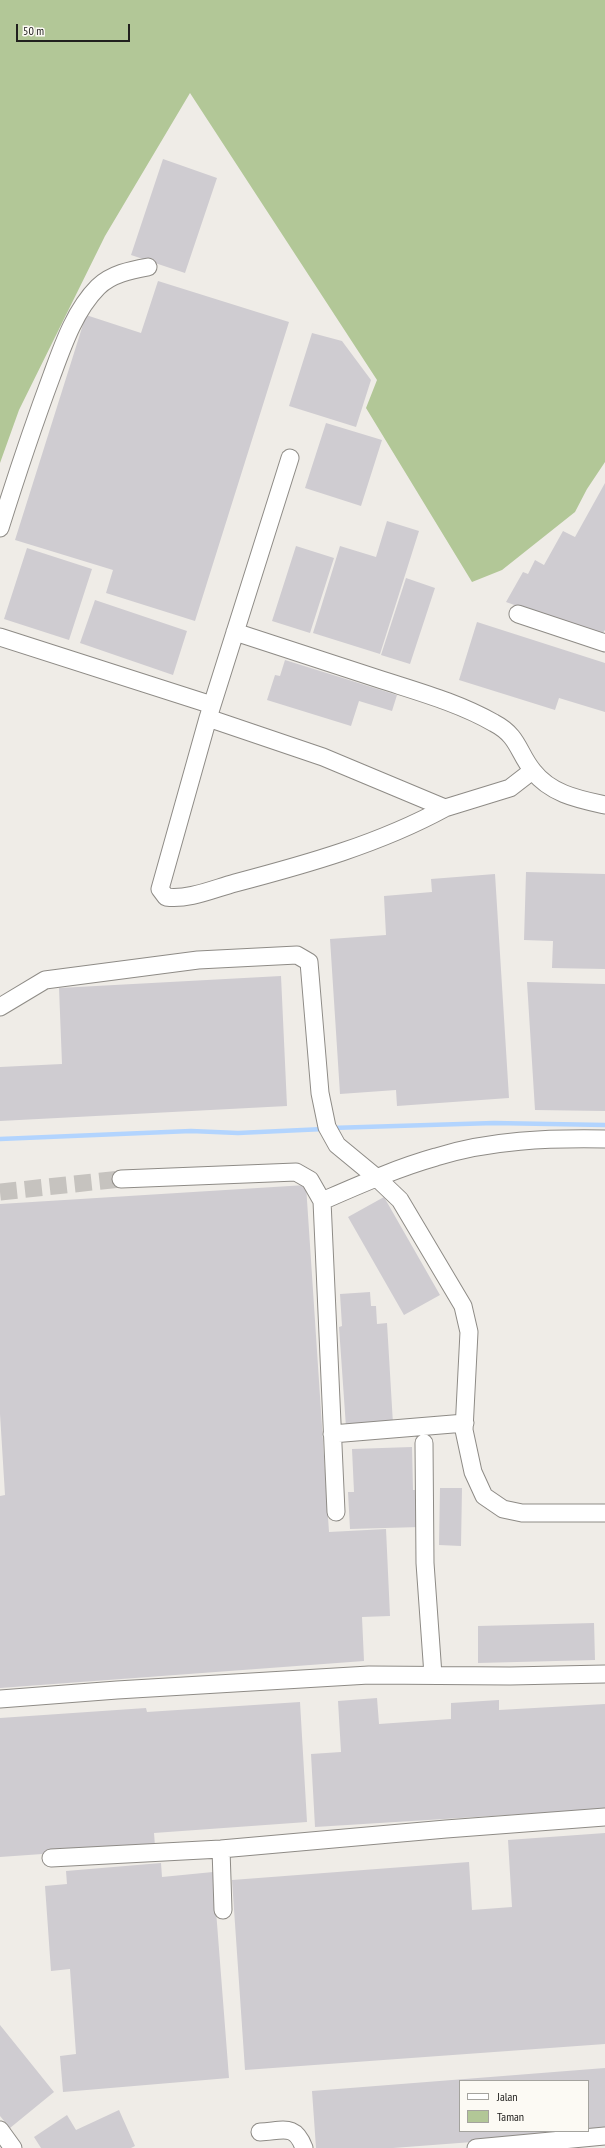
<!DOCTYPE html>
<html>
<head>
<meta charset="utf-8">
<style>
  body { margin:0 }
  #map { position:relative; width:605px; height:2148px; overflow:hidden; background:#efece7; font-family:"PT Sans Narrow",sans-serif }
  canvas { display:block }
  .legend { position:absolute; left:459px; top:2080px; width:130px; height:52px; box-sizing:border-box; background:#fcfaf4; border:1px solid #a4a39e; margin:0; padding:5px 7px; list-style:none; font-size:12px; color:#21201e }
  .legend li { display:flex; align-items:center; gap:8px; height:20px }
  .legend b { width:20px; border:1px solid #a4a39e }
  .scale { position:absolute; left:16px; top:24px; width:114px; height:18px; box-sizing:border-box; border:2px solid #21201e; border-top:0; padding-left:5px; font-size:12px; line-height:14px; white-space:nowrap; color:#21201e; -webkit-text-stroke:3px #fcfaf4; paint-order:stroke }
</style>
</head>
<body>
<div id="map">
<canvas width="605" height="2148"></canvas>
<ul class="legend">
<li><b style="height:5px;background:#fff"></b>Jalan</li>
<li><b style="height:11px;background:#b2c797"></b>Taman</li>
</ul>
<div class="scale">50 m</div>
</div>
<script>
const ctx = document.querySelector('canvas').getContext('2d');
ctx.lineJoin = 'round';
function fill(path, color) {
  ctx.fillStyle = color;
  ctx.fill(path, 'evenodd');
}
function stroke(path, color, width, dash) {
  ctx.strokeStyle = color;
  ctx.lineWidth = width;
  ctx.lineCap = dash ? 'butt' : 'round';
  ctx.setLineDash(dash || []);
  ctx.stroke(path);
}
const green = new Path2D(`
  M0,0h605v462l-18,27 -12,23 -73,58 -30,12 -106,-174 11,-28 -187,-287 -85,143 -86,174 -19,53z`);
const stream = new Path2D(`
  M331,1128l163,-5 111,2
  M0,1139l191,-8 47,2 86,-4`);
const building = new Path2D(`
  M163,159l54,19 -32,95 -54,-18z
  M158,281l131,41 -94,299 -89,-28 7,-23 -98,-30 71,-225 55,18z
  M312,333l30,8 29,39 -15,47 -67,-21z
  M326,423l56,17 -21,66 -56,-18z
  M605,483v147l-4,6 -95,-34 17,-30 5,2 7,-14 9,5 19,-34 12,6z
  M387,521l32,10 -39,123 -67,-21 27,-87 36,11z
  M296,546l38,12 -24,75 -38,-12z
  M27,548l65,21 -23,71 -65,-21z
  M406,578l29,10 -25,76 -29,-9z
  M95,600l92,31 -14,44 -93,-32z
  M477,622l128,41v49l-46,-14 -4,12 -96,-30z
  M285,660l112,35 -5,16 -33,-10 -8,25 -84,-26 8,-25 5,1z
  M526,872l79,2v95l-53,-1 1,-27 -29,-1z
  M495,874l14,224 -112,8 -1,-16 -56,4 -10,-155 56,-4 -2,-39 48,-4 -1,-13z
  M281,976l6,130 -287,15v-54l62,-3 -3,-76z
  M527,982l78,2v127l-70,-1z
  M306,1185l23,347 57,-3 4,87 -28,1 2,44 -364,27v-192l5,-1 -5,-81v-210z
  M384,1197l56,98 -36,20 -56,-98z
  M370,1292l1,14h5l1,18 10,-1 6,101 -47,3 -7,-100 3,-1 -2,-32z
  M412,1447l1,43h6l1,37 -70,2 -2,-37h6l-2,-43z
  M440,1488h22l-1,58 -22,-1z
  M594,1623l1,37 -117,3v-37z
  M377,1698l2,26 72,-5v-16l48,-3v10l106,-6v105l-290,18 -4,-73 30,-2 -3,-51z
  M300,1702l7,120 -153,11 1,13 -155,11v-139l146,-10 1,4z
  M605,1833v211l-360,26 -13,-190 237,-18 3,48 40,-3 -4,-67z
  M161,1863l1,14 51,-5 16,206 -166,14 -3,-36 16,-2 -6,-85 -19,2 -6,-85 22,-2 -1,-13z
  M0,2025l54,67 -44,36 -10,-12z
  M605,2068v64l-212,16h-77l-4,-57zM460,2081h128v50h-128z
  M119,2110l16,36 -4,2h-90l-7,-11 33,-22 9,15z`);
const minorTunnel = new Path2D(`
  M0,1192l121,-13`);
const minor = new Path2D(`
  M290,458l-82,260 -48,171 6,8c23,3 47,-8 69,-14 72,-19 144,-39 210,-75
  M0,528c16,-51 33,-102 52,-153 11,-30 23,-65 46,-88 13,-13 33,-17 50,-20
  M518,614l87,29
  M235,632c49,16 98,32 147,48 37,12 77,23 112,43 25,13 24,30 39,48 18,23 45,28 72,34
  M0,637l212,68
  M208,718l115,39 122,51 65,-20 22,-17
  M0,1007l45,-27 153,-20 99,-5 12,7 11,131 7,34 10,18 40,33 23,22 63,106 6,26 -5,98 9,42 11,24 19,13 19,4h83
  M121,1179l175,-7 14,8 12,21 14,311
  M322,1201c37,-16 75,-33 114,-44 54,-17 113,-19 169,-18
  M332,1434l133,-11
  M424,1443l1,120 8,112
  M0,1699l117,-9 252,-15 141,1 95,-2
  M221,1849l2,61
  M51,1858l170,-9 225,-20 159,-12
  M0,2130l13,18
  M260,2132c23,-1 35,-9 44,16
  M476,2148l129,-12`);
fill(green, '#b2c797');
stroke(stream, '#b2d4fe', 4.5);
fill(building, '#cfccd1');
stroke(minorTunnel, '#c6c3bf', 17, [17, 8]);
stroke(minor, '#8e8b86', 19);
stroke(minor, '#fff', 17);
</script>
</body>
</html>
